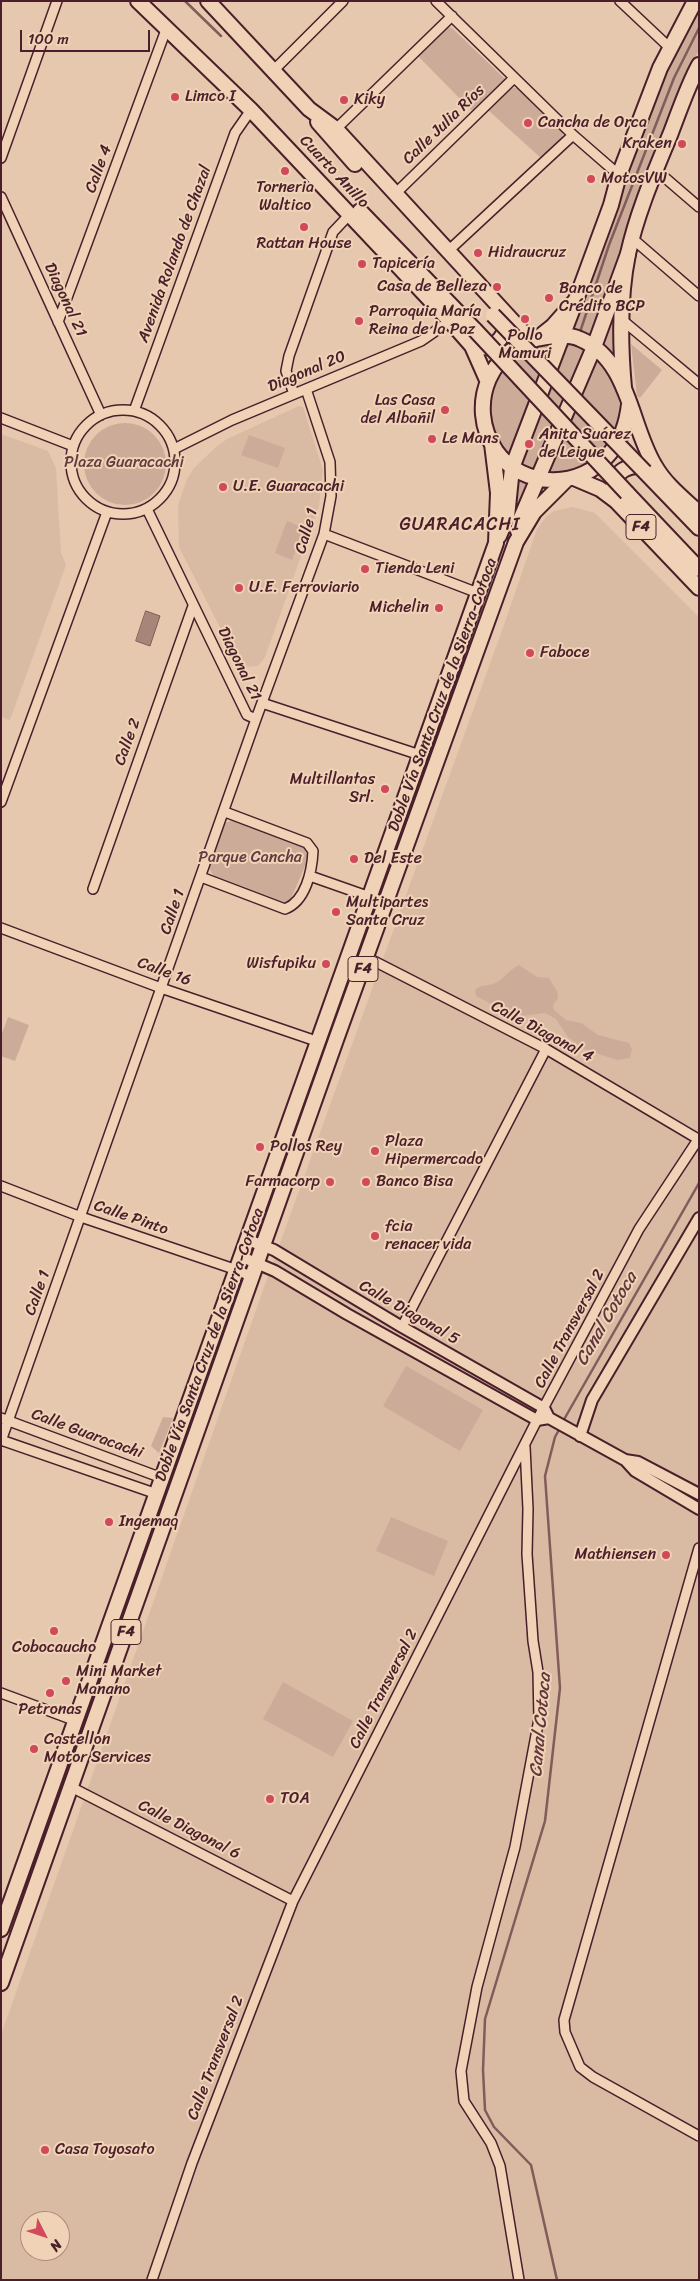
<!DOCTYPE html>
<html>
<head>
<meta charset="utf-8">
<style>
  body { margin:0 }
  #map { position:relative; width:700px; height:2281px; overflow:hidden; background:#e6c8ae; font-family:Sriracha,sans-serif }
  canvas { display:block }
  .frame { position:absolute; inset:0; border:2px solid #4a1f2b; pointer-events:none }
  .north { position:absolute; left:20px; top:2211px; width:50px; height:50px; box-sizing:border-box; background:#f0d3b6; border:1px solid #ae8b7e; border-radius:50%; rotate:131deg; font-size:14px; font-weight:700; line-height:20px; text-align:center; color:#4a1f2b }
  .north::after { content:''; display:block; margin:auto; width:18px; height:22px; background:#d1495b; clip-path:polygon(50% 0,100% 100%,50% 72%,0 100%) }
  .scale { position:absolute; left:20px; top:30px; width:130px; height:22px; box-sizing:border-box; border:2px solid #4a1f2b; border-top:0; padding-left:6px; font-size:15px; line-height:18px; white-space:nowrap; color:#4a1f2b; -webkit-text-stroke:4px #f0d3b6; paint-order:stroke }
</style>
</head>
<body>
<div id="map">
<canvas width="700" height="2281"></canvas>
<div class="frame"></div>
<div class="north">N</div>
<div class="scale">100 m</div>
</div>
<script>
const ctx = document.querySelector('canvas').getContext('2d');
ctx.lineJoin = 'round';
function fill(path, color) {
  ctx.fillStyle = color;
  ctx.fill(path, 'evenodd');
}
function stroke(path, color, width, dash) {
  ctx.strokeStyle = color;
  ctx.lineWidth = width;
  ctx.lineCap = dash ? 'butt' : 'round';
  ctx.setLineDash(dash || []);
  ctx.stroke(path);
}
function label(font, color, halo, rows, align = 'center') {
  ctx.font = font + ' Sriracha,sans-serif';
  ctx.lineWidth = 4;
  ctx.setLineDash([]);
  ctx.textBaseline = 'middle';
  ctx.strokeStyle = halo;
  ctx.fillStyle = color;
  for (const [text, x, y, turn = 0] of rows) {
    ctx.save();
    ctx.translate(x, y);
    ctx.rotate((+turn || 0) * Math.PI / 180);
    ctx.textAlign = isNaN(turn) ? turn : align;
    if (halo) ctx.strokeText(text, 0, 0);
    ctx.fillText(text, 0, 0);
    ctx.restore();
  }
}
const built = new Path2D(`
  M299,406l4,1 20,63 -4,36 -54,151 -7,9 -12,1 -9,-6 -58,-114 -1,-42 9,-26 7,-11 21,-20 12,-9z
  M1,434l47,17 8,17 5,85 5,12 -56,155 -9,-3z
  M573,507l22,6 104,104v1663h-698v-245l262,-745 241,-665 33,-96 9,-12 8,-6zM30,2221h30v30h-30z`);
const green = new Path2D(`
  M699,11v39l-16,33 -91,255 -19,-9 47,-132 9,-37 41,-98z
  M448,27l4,1 53,51 -32,33 -55,-56z
  M510,88h7l46,44 -1,6 -20,21 -54,-49z
  M616,308l-2,51 -15,-15z
  M555,343l-45,112c-28,-26 -29,-76 5,-99 12,-9 25,-11 40,-13z
  M568,344l19,7 -54,118 -14,-7z
  M631,344l31,26 -22,28 -3,-2z
  M595,358c10,11 20,22 23,36 6,25 -5,58 -29,71 -14,8 -29,8 -45,7z
  M84 464a41 41 0 1 1 82 0a41 41 0 1 1-82 0Z
  M249,435l36,13 -7,20 -37,-13z
  M516,475l13,5 -18,50z
  M287,521l18,7 -13,32 -17,-7z
  M233,820l72,27 4,10 -19,44 -6,1 -71,-27 -4,-7 16,-45z
  M519,965l18,12 12,1 8,13 1,7 -5,7 1,5 12,10 15,3 17,12 31,8 3,6 -2,9 -13,2 -33,-11 -16,-12 -12,-18 -11,-6 -23,3 -15,-4 -31,-16 -1,-6c7,-6 11,-4 18,-6 9,-2 16,-15 26,-19z
  M8,1017l21,8 -14,36 -14,-5v-20z
  M406,1366l77,44 -23,41 -77,-45z
  M163,1417l10,1 -14,35 -8,-7z
  M391,1517l57,24 -14,35 -58,-25z
  M283,1682l70,39 -20,36 -70,-38z`);
const water = new Path2D(`
  M146,611l14,5 -10,30 -14,-5z`);
const stream = new Path2D(`
  M185,1l36,35
  M581,329l28,-84 65,-167 25,-50
  M562,1423l137,-240
  M557,2280l-26,-115 -37,-38 -9,-17 -2,-40 2,-51 60,-198 15,-133 -15,-212 10,-39 5,-9`);
const minor = new Path2D(`
  M436,1l137,134 46,40
  M620,1l50,47
  M274,70l69,-69
  M336,129l116,-113
  M1,158l56,-157
  M656,170l43,37
  M395,194l119,-116
  M1,197l100,218
  M633,239l66,57
  M447,252l126,-117
  M621,319l78,65
  M58,322l109,-295
  M294,394l-8,-23 3,-15 44,-124 17,-18
  M71 462a52 52 0 1 1 104 0a52 52 0 1 1-104 0Z
  M134,411l101,-278 16,-23
  M1,418l72,28
  M174,449l58,-29 189,-79 29,-20
  M147,509l100,206 9,4
  M324,534l154,59
  M262,703l158,52
  M1,802l106,-290
  M310,876l77,27
  M201,877l84,32c21,-8 27,-38 28,-58l-6,-8 -82,-31
  M93,889l100,-283
  M1,928l160,60 158,54
  M368,958l178,91 152,90
  M1,1186l80,31 156,53 15,7
  M402,1327l144,-278
  M1,1418l161,60
  M1,1440l156,54
  M1,1441l255,-722 68,-185 7,-38 -1,-34 -24,-73
  M699,1548l-135,472 1,12 15,35 13,10 106,59
  M1,1693l75,28
  M71,1787l222,114
  M152,2280l40,-117 101,-262 244,-481 102,-191 60,-91
  M519,2280l-19,-114 -9,-23 -27,-42 -3,-30 16,-84 38,-140 24,-128 -1,-47 -5,-31 -6,-87 1,-45 -3,-62`);
const tertiary = new Path2D(`
  M248,1240l26,10 128,77 142,81 5,10 76,42 10,11 64,38
  M242,1257l33,14 72,43 190,106 12,-2
  M580,1436l12,-36 107,-182
  M625,1460l13,2 61,32`);
const primary = new Path2D(`
  M538,338l15,-12 23,-26 35,-95 8,-30 41,-107 35,-67
  M624,388c-4,-44 -5,-90 4,-134 9,-41 26,-80 42,-119 9,-23 17,-48 29,-70`);
const trunk = new Path2D(`
  M138,1l113,109 199,211 22,25 15,34
  M208,1l101,108 27,20 194,211
  M318,122l37,42
  M360,211l115,119
  M480,348c17,-1 28,-13 25,-30
  M629,404c-2,18 -7,35 -19,49 -29,37 -87,36 -114,-2 -31,-46 -5,-108 51,-114 11,-2 22,-3 33,2 50,21 50,87 75,127 10,18 29,33 44,47
  M645,472l54,56
  M574,478l26,11 16,12 83,87
  M613,491c0,-20 16,-28 34,-24
  M627,493l72,76
  M518,531l3,-13 73,-171 34,-93
  M499,536l8,-19 5,-49 64,-168
  M1,1929l495,-1386 2,-50 -6,-49
  M1,1983l336,-946 179,-495 18,-30 33,-33`);
const trunkBridge = new Path2D(`
  M493,315l152,157
  M475,330l152,163`);
const markers = [
  [175,97,5,"#d1495b"],
  [344,100,5,"#d1495b"],
  [528,123,5,"#d1495b"],
  [682,144,5,"#d1495b"],
  [285,171,5,"#d1495b"],
  [591,179,5,"#d1495b"],
  [304,227,5,"#d1495b"],
  [478,253,5,"#d1495b"],
  [362,264,5,"#d1495b"],
  [497,287,5,"#d1495b"],
  [549,298,5,"#d1495b"],
  [525,319,5,"#d1495b"],
  [359,321,5,"#d1495b"],
  [445,410,5,"#d1495b"],
  [432,439,5,"#d1495b"],
  [529,444,5,"#d1495b"],
  [223,487,5,"#d1495b"],
  [365,569,5,"#d1495b"],
  [239,588,5,"#d1495b"],
  [439,608,5,"#d1495b"],
  [530,653,5,"#d1495b"],
  [385,789,5,"#d1495b"],
  [354,859,5,"#d1495b"],
  [336,912,5,"#d1495b"],
  [326,964,5,"#d1495b"],
  [260,1147,5,"#d1495b"],
  [375,1151,5,"#d1495b"],
  [330,1182,5,"#d1495b"],
  [366,1182,5,"#d1495b"],
  [375,1236,5,"#d1495b"],
  [109,1522,5,"#d1495b"],
  [666,1555,5,"#d1495b"],
  [54,1631,5,"#d1495b"],
  [66,1681,5,"#d1495b"],
  [50,1693,5,"#d1495b"],
  [34,1749,5,"#d1495b"],
  [270,1799,5,"#d1495b"],
  [45,2150,5,"#d1495b"]
];
const shields = [
  [641,527,30],
  [363,969,30],
  [126,1632,30]
];
const shieldNames = [
  ["F4",641,527],
  ["F4",363,969],
  ["F4",126,1632]
];
const poiNames = [
  ["Limco I",185,97],
  ["Kiky",354,100],
  ["Cancha de Orca",538,123],
  ["Kraken",672,144,"right"],
  ["MotosVW",601,179],
  ["Torneria",285,188,"center"],
  ["Waltico",285,206,"center"],
  ["Rattan House",304,244,"center"],
  ["Hidraucruz",488,253],
  ["Tapicería",372,264],
  ["Casa de Belleza",487,287,"right"],
  ["Banco de",559,289],
  ["Crédito BCP",559,307],
  ["Parroquia María",369,312],
  ["Reina de la Paz",369,330],
  ["Pollo",525,336,"center"],
  ["Mamuri",525,354,"center"],
  ["Las Casa",435,401,"right"],
  ["del Albañil",435,419,"right"],
  ["Anita Suárez",539,435],
  ["de Leigue",539,453],
  ["Le Mans",442,439],
  ["U.E. Guaracachi",233,487],
  ["Tienda Leni",375,569],
  ["U.E. Ferroviario",249,588],
  ["Michelin",429,608,"right"],
  ["Faboce",540,653],
  ["Multillantas",375,780,"right"],
  ["Srl.",375,798,"right"],
  ["Del Este",364,859],
  ["Multipartes",346,903],
  ["Santa Cruz",346,921],
  ["Wisfupiku",316,964,"right"],
  ["Plaza",385,1142],
  ["Hipermercado",385,1160],
  ["Pollos Rey",270,1147],
  ["Farmacorp",320,1182,"right"],
  ["Banco Bisa",376,1182],
  ["fcia",385,1227],
  ["renacer vida",385,1245],
  ["Ingemaq",119,1522],
  ["Mathiensen",656,1555,"right"],
  ["Cobocaucho",54,1648,"center"],
  ["Mini Market",76,1672],
  ["Manano",76,1690],
  ["Petronas",50,1710,"center"],
  ["Castellon",44,1740],
  ["Motor Services",44,1758],
  ["TOA",280,1799],
  ["Casa Toyosato",55,2150]
];
const streetNames = [
  ["Calle Julia Ríos",444,125,-44],
  ["Calle 4",99,169,-70],
  ["Cuarto Anillo",334,172,47],
  ["Avenida Rolando de Chazal",175,254,-70],
  ["Diagonal 21",65,300,65],
  ["Diagonal 20",307,372,-23],
  ["Calle 1",307,531,-74],
  ["Diagonal 21",239,664,64],
  ["Doble Vía Santa Cruz de la Sierra-Cotoca",443,695,-70],
  ["Calle 2",128,742,-70],
  ["Calle 1",173,912,-71],
  ["Calle 16",164,972,20],
  ["Calle Diagonal 4",542,1032,28],
  ["Calle Pinto",131,1218,19],
  ["Calle 1",38,1293,-70],
  ["Calle Diagonal 5",409,1313,30],
  ["Calle Transversal 2",570,1329,-62],
  ["Doble Vía Santa Cruz de la Sierra-Cotoca",210,1345,-70],
  ["Calle Guaracachi",87,1434,20],
  ["Calle Transversal 2",384,1689,-63],
  ["Calle Diagonal 6",189,1830,27],
  ["Calle Transversal 2",216,2058,-69]
];
const parkNames = [
  ["Plaza Guaracachi",124,463],
  ["Parque Cancha",250,858]
];
const neighbourhoodNames = [
  ["GUARACACHI",460,525]
];
const waterNames = [
  ["Canal Cotoca",607,1319,-60],
  ["Canal Cotoca",541,1725,-85]
];
fill(built, '#d9baa3');
fill(green, '#ccac98');
fill(water, '#a88579');
stroke(water, '#825c5a', 1);
stroke(stream, '#825c5a', 2.5);
stroke(minor, '#4a1f2b', 12);
stroke(tertiary, '#4a1f2b', 14);
stroke(primary, '#4a1f2b', 18);
stroke(trunk, '#4a1f2b', 18);
stroke(minor, '#f0d3b6', 9);
stroke(tertiary, '#f0d3b6', 10);
stroke(primary, '#f0d3b6', 14);
stroke(trunk, '#f0d3b6', 14);
stroke(trunkBridge, '#4a1f2b', 18, []);
stroke(trunkBridge, '#f0d3b6', 14);
for (const [x, y, r, color] of markers) {
  const dot = new Path2D();
  dot.arc(x, y, r, 0, 2 * Math.PI);
  ctx.fillStyle = color;
  ctx.fill(dot);
  stroke(dot, '#f0d3b6', 2);
}
for (const [x, y, w] of shields) {
  const box = new Path2D();
  box.roundRect(x - w / 2, y - 12.5, w, 25, 4);
  ctx.fillStyle = '#f0d3b6';
  ctx.fill(box);
  stroke(box, '#4a1f2b', 1);
}
label('bold 15px', '#4a1f2b', null, shieldNames);
label('16px', '#4a1f2b', '#f0d3b6', poiNames, 'left');
label('16px', '#4a1f2b', '#f0d3b6', streetNames);
label('16px', '#643b41', '#f0d3b6', parkNames);
ctx.letterSpacing = '1px';
label('18px', '#4a1f2b', '#f0d3b6', neighbourhoodNames);
ctx.letterSpacing = '0px';
label('italic 18px', '#62383e', '#f0d3b6', waterNames);
</script>
</body>
</html>
